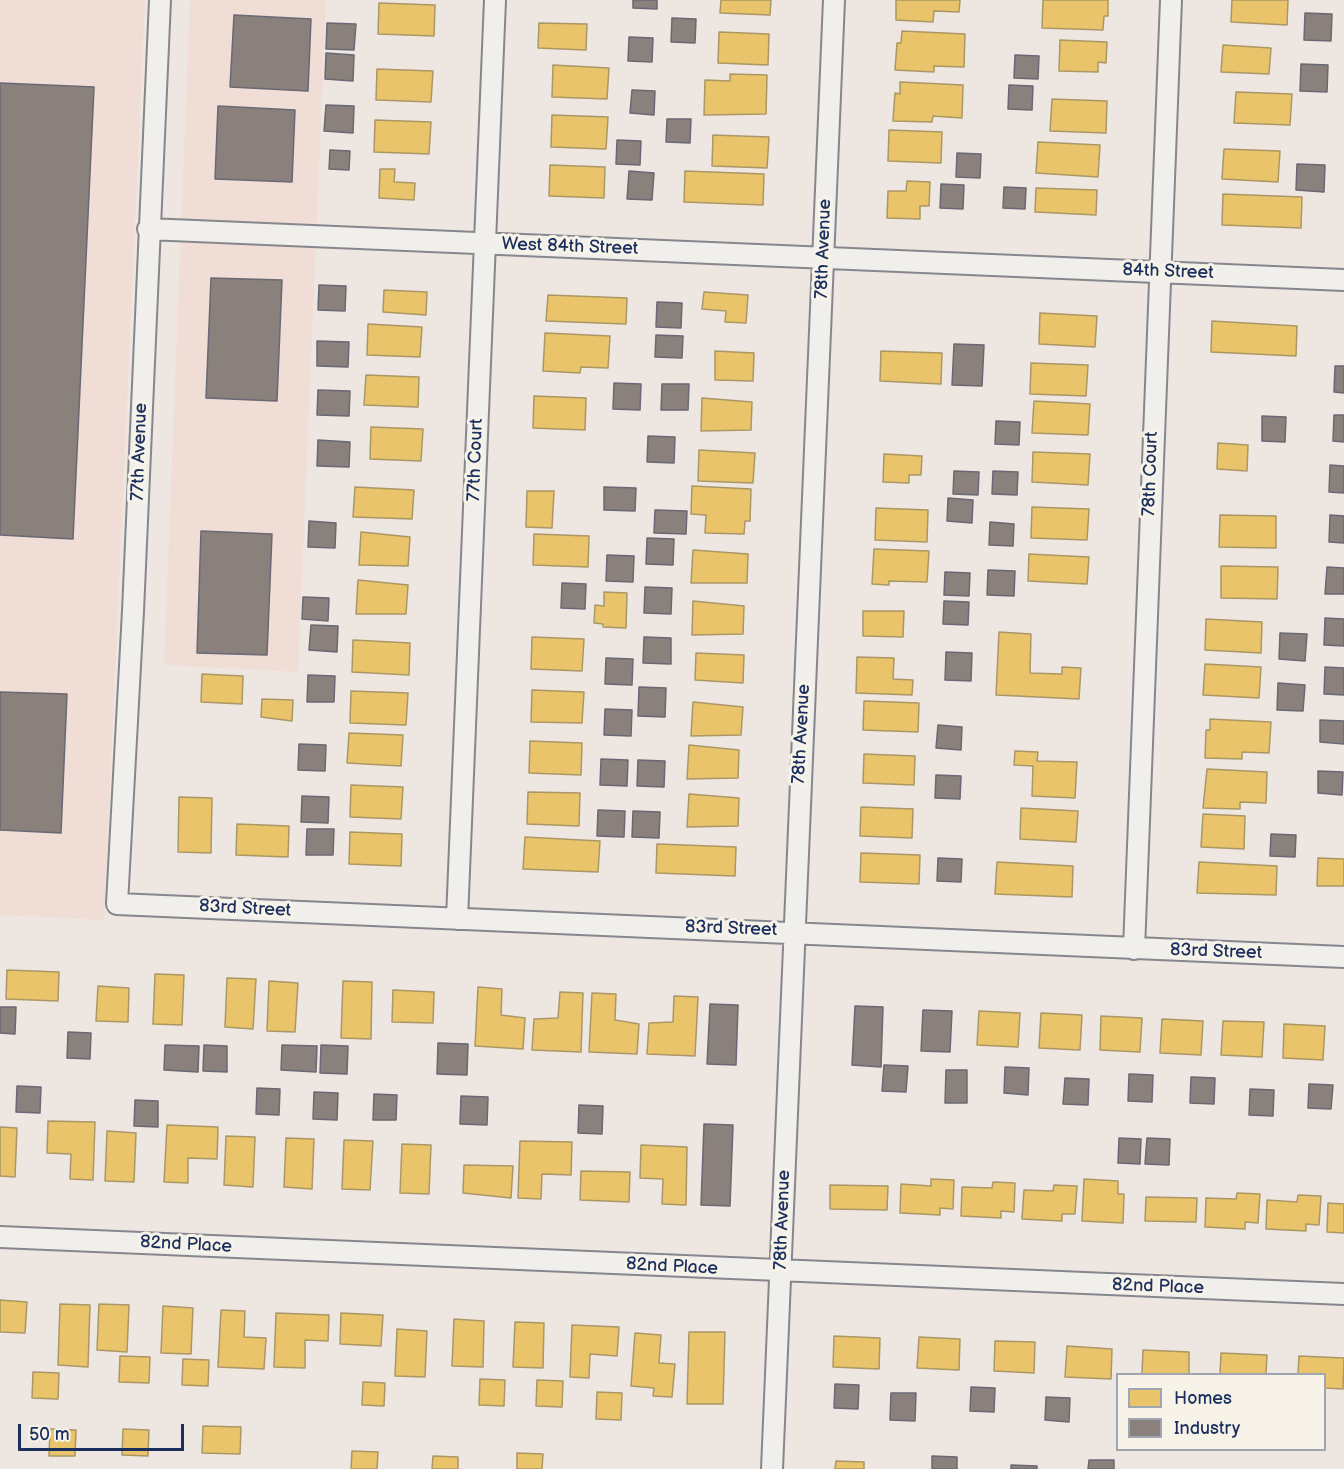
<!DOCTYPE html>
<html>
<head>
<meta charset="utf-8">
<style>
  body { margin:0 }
  #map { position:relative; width:1344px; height:1469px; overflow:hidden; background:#eee6e1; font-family:"Balsamiq Sans",sans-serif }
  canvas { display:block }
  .legend { position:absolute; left:1116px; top:1373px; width:210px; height:78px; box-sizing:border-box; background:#f7f3e8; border:2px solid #9fa5b1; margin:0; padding:8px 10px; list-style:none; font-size:18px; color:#1b2f5e }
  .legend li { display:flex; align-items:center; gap:12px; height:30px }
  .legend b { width:30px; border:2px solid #9fa5b1 }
  .scale { position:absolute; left:18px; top:1424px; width:166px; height:27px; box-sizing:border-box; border:3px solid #1b2f5e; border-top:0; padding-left:8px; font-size:18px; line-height:21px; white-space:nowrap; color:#1b2f5e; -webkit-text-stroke:4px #f7f3e8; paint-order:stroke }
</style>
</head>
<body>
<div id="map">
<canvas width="1344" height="1469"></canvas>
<ul class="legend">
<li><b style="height:16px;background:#e9c46a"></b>Homes</li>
<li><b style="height:16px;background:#8a817c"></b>Industry</li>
</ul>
<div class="scale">50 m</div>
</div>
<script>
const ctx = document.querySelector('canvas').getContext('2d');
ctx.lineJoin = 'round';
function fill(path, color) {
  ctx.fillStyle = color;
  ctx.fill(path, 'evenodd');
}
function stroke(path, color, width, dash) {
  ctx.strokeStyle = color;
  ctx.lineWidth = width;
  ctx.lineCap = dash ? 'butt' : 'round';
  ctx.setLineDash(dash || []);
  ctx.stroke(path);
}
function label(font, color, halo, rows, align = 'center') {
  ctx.font = font + ' "Balsamiq Sans",sans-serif';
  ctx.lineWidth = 6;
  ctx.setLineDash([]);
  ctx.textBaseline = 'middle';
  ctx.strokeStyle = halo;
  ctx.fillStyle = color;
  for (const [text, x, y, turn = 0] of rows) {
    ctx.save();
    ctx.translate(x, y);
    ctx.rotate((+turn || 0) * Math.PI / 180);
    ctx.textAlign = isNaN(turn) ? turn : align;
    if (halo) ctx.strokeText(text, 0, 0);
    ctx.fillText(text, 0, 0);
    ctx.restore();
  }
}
const built = new Path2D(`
  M0,0h145l-41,920 -104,-5z
  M190,0h136l-28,672 -134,-7z`);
const homes = new Path2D(`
  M721,0h50l-1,15 -50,-2z
  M896,0h64l-1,12 -25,-1 -1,11 -37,-2z
  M1043,0h65v16h-4l-1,14 -61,-2z
  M1232,0h56l-1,25 -56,-3z
  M379,3l56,2 -1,31 -56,-2z
  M539,23l48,1 -1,26 -48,-2z
  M902,31l63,3 -1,33 -30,-1v6l-39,-2 2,-27h4z
  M719,32l50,2 -1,31 -50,-2z
  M1060,40l47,2 -1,21 -8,-1v10l-39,-1z
  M1223,45l48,3 -2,26 -48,-2z
  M553,65l56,3 -2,31 -55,-2z
  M377,69l56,2 -2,31 -55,-2z
  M730,74l37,1 -1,39 -62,1 1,-35 25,1z
  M900,82l63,3 -1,33 -29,-2 -1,6 -39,-1 2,-28 5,1z
  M1236,92l56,2 -2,31 -56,-2z
  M1052,99l55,2 -1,32 -56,-2z
  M552,115l56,2 -2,32 -55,-2z
  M375,120l56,2 -2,32 -55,-2z
  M889,130l53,2 -1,31 -53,-2z
  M713,135l56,2 -2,31 -55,-2z
  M1038,142l62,3 -2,32 -62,-4z
  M1224,149l56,2 -2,31 -56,-3z
  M550,165l55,2 -1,31 -55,-2z
  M380,169h15l-1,13 21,1 -1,17 -35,-2z
  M685,171l79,3 -1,31 -79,-3z
  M907,181l23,1 -1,24h-9v13l-33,-1 1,-27h18z
  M1036,188l61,2 -1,25 -61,-3z
  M1223,194l79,3 -1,31 -79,-3z
  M384,290l43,2 -1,23 -43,-3z
  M704,292l44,3 -2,28 -21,-1 1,-11 -24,-2z
  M548,295l79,3 -1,26 -80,-3z
  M1040,313l57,3 -2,31 -56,-3z
  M1212,321l85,5 -1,30 -85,-4z
  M368,324l54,3 -2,30 -53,-2z
  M545,333l65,3 -2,32 -27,-1 -1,6 -37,-2z
  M715,351l39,2 -1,28 -38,-1z
  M881,351l61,2 -1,31 -61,-3z
  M1031,363l57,2 -2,31 -56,-2z
  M366,375l53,2 -1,30 -54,-2z
  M534,396l52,2 -1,32 -52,-2z
  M702,398l50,4 -1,28 -50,1z
  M1034,401l56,3 -2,31 -56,-2z
  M371,427l52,2 -2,32 -51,-2z
  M1218,443l30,2 -1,26 -30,-2z
  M699,450l56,3 -2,30 -55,-2z
  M1033,452l57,2 -2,31 -56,-3z
  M884,454l38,2 -1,19h-12v8l-26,-1z
  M692,486l59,3 -1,32h-5l-1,13 -39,-1 1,-18 -15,-1z
  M355,487l59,3 -2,29 -59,-2z
  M527,491h27l-2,37 -26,-1z
  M1032,507l57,2 -2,31 -56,-2z
  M876,508l52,2 -1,32 -52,-2z
  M1220,515l56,1v32l-57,-1z
  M361,532l49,5 -2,29 -49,-1z
  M534,534l55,2 -1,31 -55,-2z
  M874,549l55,2 -2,31 -38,-1v4l-17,-1z
  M693,550l55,4 -1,29h-56z
  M1029,554l60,3 -2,27 -59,-3z
  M1221,566l57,1 -1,32 -56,-1z
  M358,580l50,5 -2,29h-50z
  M604,592l23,1 -1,35 -23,-1v-3l-9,-1 1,-18 9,1z
  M693,601l51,5 -1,28 -51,1z
  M863,611h41l-1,26 -40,-1z
  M1206,619l56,3 -1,31 -56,-3z
  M999,632l32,2 -1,39 32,1v-7l19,1 -2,31 -83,-4z
  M532,637l52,2 -2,32 -51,-2z
  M353,640l57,3 -1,32 -57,-3z
  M696,653l48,2 -1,28 -48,-3z
  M857,657l37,1 -1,21 20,1 -1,15 -56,-2z
  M1205,664l56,3 -2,31 -56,-3z
  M202,674l41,2 -1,28 -41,-2z
  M532,690l52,2 -2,31 -51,-1z
  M351,691l57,2 -2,32 -56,-2z
  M262,699l31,1 -1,21 -31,-4z
  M864,701l55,2 -1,29 -55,-2z
  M693,702l50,5 -2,28 -50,1z
  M1210,719l61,3 -2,31 -27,-1v7l-37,-1 1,-28h4z
  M349,733l54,2 -2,31 -54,-3z
  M530,741l52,2 -1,32 -52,-2z
  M689,745l50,5 -1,28 -51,1z
  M1015,751l23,1 -1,9 40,1 -2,36 -43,-2 1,-30 -19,-1z
  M864,754l51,2 -1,29 -51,-2z
  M1207,769l60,3 -1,31 -26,-1v7l-37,-1z
  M351,785l52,2 -2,32 -51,-2z
  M528,792l52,1 -1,33 -52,-2z
  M689,794l50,4 -1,28 -51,1z
  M179,797l33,1 -1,55 -33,-1z
  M861,807l52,2 -1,29 -52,-2z
  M1021,808l57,3 -2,31 -56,-3z
  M1203,814l42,2 -1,33 -43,-2z
  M237,824l52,2 -1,31 -52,-2z
  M350,832l52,2 -1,32 -52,-2z
  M525,837l75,4 -2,31 -75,-3z
  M657,844l79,3 -1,29 -79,-3z
  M861,853l59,2 -1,29 -59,-2z
  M1318,858l26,1v27h-27z
  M997,862l76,4 -1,31 -77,-3z
  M1199,862l78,4 -1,29 -79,-2z
  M7,970l52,2 -1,29 -52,-2z
  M155,974l29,1 -2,50 -29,-1z
  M227,978l29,1 -3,50 -28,-2z
  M269,981l29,2 -3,49 -28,-1z
  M343,981l29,1 -1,57 -30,-1z
  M98,986l31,2 -1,34 -32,-1z
  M478,987l24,2 -1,26 24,3 -2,31 -48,-3z
  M393,990l41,2 -1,31 -41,-1z
  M560,992l23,1 -2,59 -49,-2 2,-31 24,-1z
  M592,993l24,1 -1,26 24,4 -2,30 -48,-2z
  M674,996l24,1 -3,59 -48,-2 2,-31 24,-1z
  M979,1011l41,2 -2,34 -41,-2z
  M1041,1013l41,2 -2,35 -41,-2z
  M1101,1016l41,2 -2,34 -40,-2z
  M1162,1019l41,2 -2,34 -41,-2z
  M1223,1021l41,1 -2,35 -41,-2z
  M1284,1024l41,2 -2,34 -40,-2z
  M48,1121l47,1 -2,58 -23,-1 1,-25 -24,-1z
  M167,1125l51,2 -1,32 -29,-1v25l-24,-1z
  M0,1127l17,1 -2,49 -15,-1z
  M107,1131l29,2 -2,49 -29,-1z
  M226,1136l29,1 -2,50 -29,-2z
  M286,1138l28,1 -2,50 -28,-2z
  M344,1140l29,1 -3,49 -28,-1z
  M520,1141l52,1 -1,33 -29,-1 -1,25 -23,-1z
  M402,1144l29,1 -2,49 -29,-1z
  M641,1145l46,2 -1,58 -24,-1 1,-25 -23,-1z
  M464,1165l49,1 -2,32 -48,-5z
  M581,1171l49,1 -1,30 -49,-2z
  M931,1179l23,1 -1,29 -13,-1v7l-40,-2 1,-29 30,2z
  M1084,1179l34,2v13h6l-1,29 -41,-2z
  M993,1182l22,1 -1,29 -13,-1v7l-40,-2 1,-29 30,1z
  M830,1185l58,1 -1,24 -57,-1z
  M1054,1185l23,1 -2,28h-13v7l-40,-2 2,-29 29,1z
  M1237,1193l23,1 -2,29 -13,-1v7l-40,-2 1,-29 30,1z
  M1298,1195l23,1 -2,29 -13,-1v7l-40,-2 1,-29 30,2z
  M1146,1197l51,1 -1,24 -51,-1z
  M1328,1203l16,1v29l-17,-1z
  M0,1300l27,2 -2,31 -25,-1z
  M60,1304l30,1 -2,62 -30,-2z
  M99,1304l30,1 -2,47 -30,-2z
  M163,1306l30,2 -2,46 -30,-1z
  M221,1310l24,1 -1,26 22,1 -2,31 -46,-2z
  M276,1313l53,2 -1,26 -23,-1v28l-31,-1z
  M341,1313l42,2 -2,31 -41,-2z
  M454,1319l30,2 -1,46 -31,-1z
  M515,1322l29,1 -1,45 -30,-1z
  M572,1325l47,2 -2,29 -27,-2 -1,24 -19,-1z
  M397,1329l30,2 -2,46 -30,-1z
  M689,1332h36l-2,72h-36z
  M635,1333l26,2 -2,28 16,1 -3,33 -19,-1 1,-8 -23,-2z
  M834,1336l46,2 -1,31 -46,-2z
  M919,1337l41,2 -1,31 -42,-2z
  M995,1341l40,1 -1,31 -40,-2z
  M1067,1346l45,3 -1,30 -46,-2z
  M1143,1350l46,2v22h-47z
  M1221,1353l46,2 -1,19h-46z
  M120,1356l30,1 -1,26 -30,-1z
  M1299,1356l45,2 -1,31 -19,-1v-14h-26z
  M183,1359l26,1 -1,26 -26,-1z
  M33,1372l26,1 -1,26 -26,-1z
  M480,1379l25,1 -1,26 -25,-1z
  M537,1380l26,1 -1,26 -26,-1z
  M363,1382l22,1 -1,23 -22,-1z
  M597,1392l25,1 -1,27 -25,-1z
  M203,1426l38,1 -1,27 -38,-1z
  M50,1429l26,1 -1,26h-26z
  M123,1429l26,1 -1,26 -26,-1z
  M352,1451l26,1 -1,17h-26z
  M517,1453l26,1 -1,15h-25z
  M433,1456l25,1v12h-26z
  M836,1461l28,1v7h-29z`);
const industry = new Path2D(`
  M633,0h24v9l-24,-1z
  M1305,13l27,1 -1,27 -27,-1z
  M234,15l77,4 -3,72 -78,-4z
  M672,18l24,1 -1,24 -24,-1z
  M327,23l29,1 -2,26 -28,-1z
  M629,37l24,1 -1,24 -24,-1z
  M326,53l28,2 -1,26 -28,-2z
  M1015,55l24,1 -1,23 -24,-1z
  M1301,64l27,1 -1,27 -27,-1z
  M0,83l94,4 -21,452 -73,-4z
  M1009,85l24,1 -1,24 -24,-1z
  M632,90l23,1 -1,24 -24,-2z
  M326,105l28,1 -1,27 -29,-2z
  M218,106l77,4 -3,72 -77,-3z
  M667,119h24l-1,24 -24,-1z
  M617,140l24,1 -1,24 -24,-1z
  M330,150l20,1 -1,19 -20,-1z
  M957,153l24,1 -1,24 -24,-1z
  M1297,164l28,1 -1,27 -28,-2z
  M629,171l25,2 -2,27 -25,-1z
  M941,184l23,1 -1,24 -23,-1z
  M1004,187l22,1 -1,21 -22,-1z
  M211,278l71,2 -5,121 -71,-3z
  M319,285l27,1 -1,25 -27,-1z
  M657,302l25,1 -1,25 -25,-1z
  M656,335l27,1 -1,22 -27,-1z
  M317,341l32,1 -1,25 -31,-1z
  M954,344l30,1 -2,41 -30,-1z
  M1335,366h9v27l-10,-1z
  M614,383l27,1 -1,26 -27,-1z
  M662,384h27l-1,26h-27z
  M318,390l32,1 -1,25 -32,-1z
  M1334,415h10v27l-11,-1z
  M1262,416l24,1 -1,25 -23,-1z
  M996,421l24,1 -1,23 -24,-1z
  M648,436l27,1 -1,26 -27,-1z
  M318,440l32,2 -1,25 -32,-1z
  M1330,465l14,1v27l-15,-1z
  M954,471l25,1 -1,23 -25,-1z
  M993,471l25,1 -1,23 -25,-1z
  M604,487l32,1 -1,23 -31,-1z
  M948,498l25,2 -1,23 -25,-2z
  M655,510l32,1 -1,23 -32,-1z
  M1330,515l14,1v27l-15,-1z
  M309,521l27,2 -1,25 -27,-1z
  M990,522l24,2 -1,22 -24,-1z
  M201,531l71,3 -5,121 -70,-2z
  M647,538l27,1 -1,26 -27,-1z
  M607,555l27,1 -1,26 -27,-1z
  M1327,567l17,1v26h-19z
  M988,570l27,1 -1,25 -27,-1z
  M945,572l25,1 -1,23 -25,-1z
  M562,583l24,1 -1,25 -24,-1z
  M645,587l27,1 -1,26 -27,-1z
  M303,597l26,1 -1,23 -26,-2z
  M944,601l25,1 -1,23 -25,-1z
  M1325,618l19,1v27l-20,-1z
  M311,625l27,1 -1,26 -28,-2z
  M1280,633l27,1 -2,27 -26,-2z
  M644,637l27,1v26l-28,-1z
  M946,652l26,1 -1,28 -26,-1z
  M606,658l27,1 -1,26 -27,-1z
  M1325,667l19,1v27l-20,-1z
  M308,675l27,1 -1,26h-27z
  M1278,683l27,2 -2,26 -26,-1z
  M639,687l27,1 -1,29 -27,-1z
  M0,692l67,2 -6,139 -61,-3z
  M605,709l27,1 -1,26 -27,-1z
  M1320,720l24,1v23l-24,-2z
  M938,725l24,2 -1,23 -25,-2z
  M299,744l27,1 -1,26 -27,-1z
  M601,759l27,1 -1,26 -27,-1z
  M638,760l27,1 -1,26 -27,-1z
  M1318,771l25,1 -1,23 -24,-2z
  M936,775l25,1 -1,23 -25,-1z
  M302,796l27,1 -1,26 -27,-1z
  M598,810l27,1 -1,26 -27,-1z
  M633,811l27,1 -1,26 -27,-1z
  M307,829h27l-1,26h-27z
  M1271,834l25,1 -1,22 -25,-1z
  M938,858l24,1 -1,23 -24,-1z
  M710,1004l28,1 -2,60 -29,-1z
  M855,1006l28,1 -2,60 -29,-2z
  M0,1007h16l-1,27 -15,-1z
  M923,1010l29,1 -2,41 -29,-1z
  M68,1032l23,1 -1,26 -23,-1z
  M438,1043l30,1 -1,31 -30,-1z
  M165,1045l34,1 -1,26 -34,-2z
  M204,1045l23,1v26l-24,-1z
  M282,1045l35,1 -1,26 -35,-2z
  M321,1045l27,1 -1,28 -27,-1z
  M884,1065l24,1 -2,26 -24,-1z
  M1005,1067l24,1 -1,27 -24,-2z
  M946,1070h21v33h-22z
  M1129,1074l24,1 -1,27 -24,-1z
  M1191,1077l24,1 -1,26 -24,-1z
  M1065,1078l24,1 -1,26 -25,-1z
  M1309,1084l24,1 -2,24 -23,-1z
  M17,1086l24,1 -1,26 -24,-1z
  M257,1088l23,1 -1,26 -23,-1z
  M1250,1089l24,1 -1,26 -24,-1z
  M314,1092l24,1 -1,27 -24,-1z
  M374,1094l23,1 -1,25h-23z
  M461,1096l27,1 -1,28 -27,-1z
  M135,1100l23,1v26l-24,-1z
  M579,1105l24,1 -1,28 -24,-1z
  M704,1124l29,1 -3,81 -29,-1z
  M1119,1138l22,1 -1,25 -22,-1z
  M1147,1138l23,1 -1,26 -24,-1z
  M835,1384l24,1 -1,24 -24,-1z
  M971,1387l24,1 -1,24 -24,-1z
  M891,1393h25l-1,28 -25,-1z
  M1046,1397l24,1 -1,24 -24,-2z
  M932,1456l25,1v12h-25z
  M1089,1460h25v9h-26z
  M1011,1465l26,1v3h-26z`);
const minor = new Path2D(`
  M160,0l-27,611 -16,293 1227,53
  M148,229l1196,51
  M457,919l38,-919
  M1134,949l37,-949
  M0,1237l1344,57
  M772,1469l62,-1469`);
const streetNames = [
  ["West 84th Street",570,247,2],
  ["78th Avenue",824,249,-88],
  ["84th Street",1168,272,2],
  ["77th Avenue",140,452,-88],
  ["77th Court",476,460,-88],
  ["78th Court",1151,474,-88],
  ["78th Avenue",802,734,-87],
  ["83rd Street",245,909,3],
  ["83rd Street",731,929,2],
  ["83rd Street",1216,952,2],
  ["78th Avenue",783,1220,-88],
  ["82nd Place",186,1245,3],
  ["82nd Place",672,1267,3],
  ["82nd Place",1158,1287,2]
];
fill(built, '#f0ddd5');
fill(homes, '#e9c46a');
stroke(homes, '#ab9766', 1.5);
fill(industry, '#8a817c');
stroke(industry, '#696873', 1.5);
stroke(minor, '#86868d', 24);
stroke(minor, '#f1efeb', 20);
label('18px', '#1b2f5e', '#f7f3e8', streetNames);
</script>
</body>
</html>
